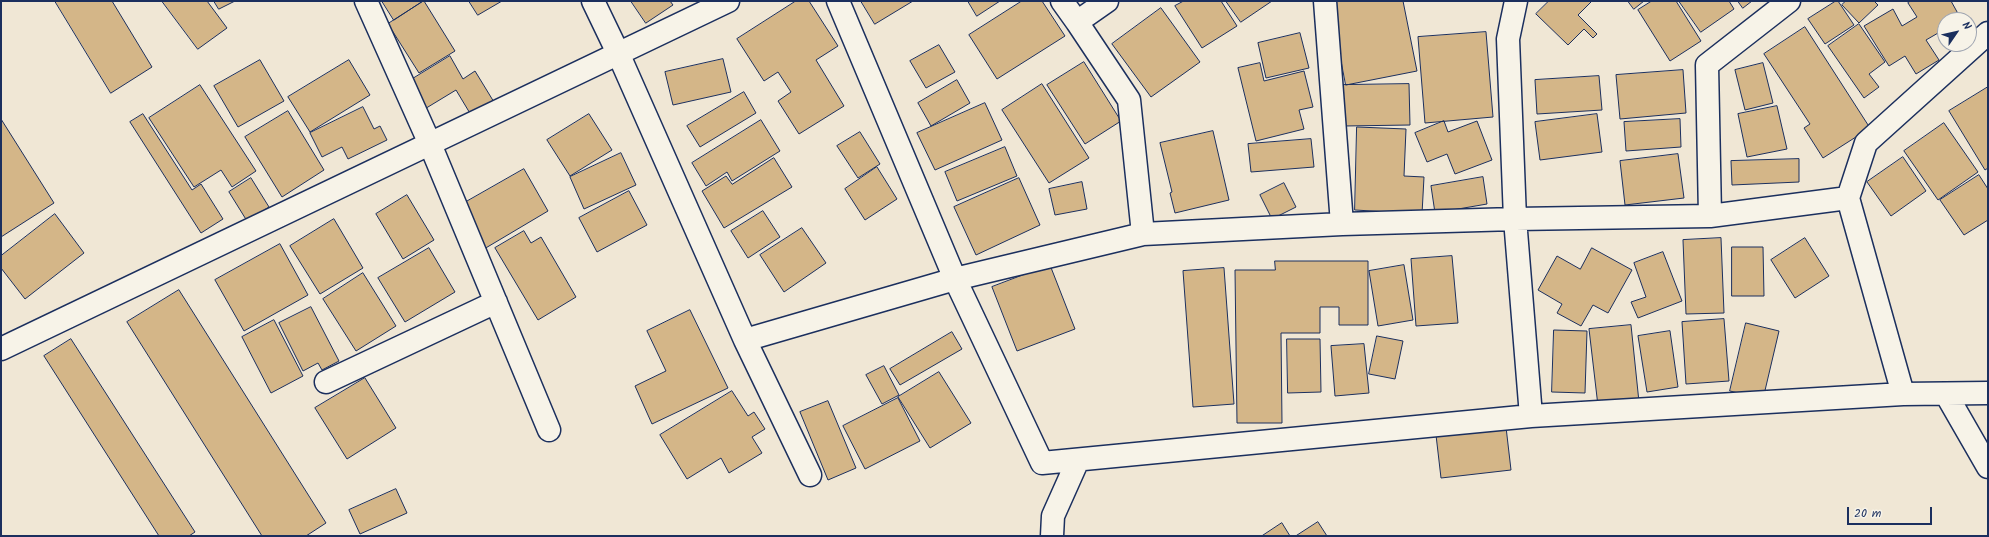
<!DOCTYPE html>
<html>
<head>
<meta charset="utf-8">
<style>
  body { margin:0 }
  #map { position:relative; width:1989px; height:537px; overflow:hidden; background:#f0e7d5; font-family:Kalam,sans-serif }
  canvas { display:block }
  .frame { position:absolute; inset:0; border:2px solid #1b2f5e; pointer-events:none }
  .north { position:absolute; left:1937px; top:12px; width:40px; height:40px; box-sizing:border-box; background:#f7f3e8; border:1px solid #9fa5b1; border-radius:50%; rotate:56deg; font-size:11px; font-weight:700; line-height:16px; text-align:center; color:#1b2f5e }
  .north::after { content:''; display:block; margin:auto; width:14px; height:18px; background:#1b2f5e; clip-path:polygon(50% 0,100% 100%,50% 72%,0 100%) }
  .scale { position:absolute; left:1847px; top:507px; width:85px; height:18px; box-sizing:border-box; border:2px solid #1b2f5e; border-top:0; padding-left:5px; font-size:12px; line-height:14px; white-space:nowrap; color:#1b2f5e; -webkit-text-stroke:3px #f7f3e8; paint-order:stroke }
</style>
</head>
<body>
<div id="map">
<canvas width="1989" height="537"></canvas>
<div class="frame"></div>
<div class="north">N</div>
<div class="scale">20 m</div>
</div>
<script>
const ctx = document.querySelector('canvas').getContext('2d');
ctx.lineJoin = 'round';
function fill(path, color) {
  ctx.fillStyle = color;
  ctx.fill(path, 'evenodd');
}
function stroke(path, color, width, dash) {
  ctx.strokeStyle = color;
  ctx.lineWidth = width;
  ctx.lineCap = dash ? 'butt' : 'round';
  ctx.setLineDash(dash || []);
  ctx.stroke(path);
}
const building = new Path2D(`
  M55,1h57l40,66 -41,26z
  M162,1h45l20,27 -29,21z
  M214,1h21l-16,8z
  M382,1h41l-29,19z
  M424,1l31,50 -36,22 -31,-49z
  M469,1h33l-24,14z
  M631,1h39l3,4 -27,18z
  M796,1h13l29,45 -22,14 28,46 -45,28 -21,-33 13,-9 -13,-20 -14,9 -27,-42z
  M861,1h52l-38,23z
  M968,1h32l-23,15z
  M1022,1h20l23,35 -68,43 -28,-44z
  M1184,1h37l16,25 -35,22 -27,-42z
  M1226,1h46l-31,21z
  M1330,1h73l14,70 -71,14z
  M1549,1h43l-14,14 19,19 -4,4 -9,-9 -16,16 -32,-31z
  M1628,1h16l-10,8z
  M1652,1h24l25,40 -31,20 -32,-51z
  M1679,1h50l5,8 -33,23z
  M1738,1h14l-9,7z
  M1836,1h2l16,24 -29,19 -17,-25z
  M1846,1h28l4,4 -19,18 -17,-18z
  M1911,1h40l10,18 -16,1v9l-19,11 13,20 -23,14 -11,-18 -16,10 -25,-40 29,-17 9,17 15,-9 -9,-14z
  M1161,8l39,54 -49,35 -39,-53z
  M1859,24l26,38 -16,12 10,13 -15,11 -36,-52z
  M1805,27l65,101 -47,30 -19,-30 6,-4 -46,-70z
  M1486,32l7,85 -68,6 -7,-86z
  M1300,33l9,35 -43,10 -8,-35z
  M939,45l16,27 -29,16 -16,-27z
  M450,56l13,23 12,-8 22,36 -23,13 -18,-30 -33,20 -17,-27z
  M723,59l8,33 -58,13 -8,-33z
  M260,60l24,41 -46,26 -24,-41z
  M349,60l21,35 -60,37 -22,-35z
  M1084,62l37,59 -36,23 -38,-59z
  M1260,63l4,18 40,-10 9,36 -14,3 5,19 -48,12 -18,-73z
  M1763,63l10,40 -28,7 -10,-40z
  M1683,70l3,43 -66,6 -4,-44z
  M1599,76l3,34 -65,4 -2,-34z
  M957,80l13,23 -39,23 -13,-23z
  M1042,84l47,74 -40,25 -47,-73z
  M1409,84l1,41 -66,1 -1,-41z
  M200,85l56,86 -24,16 -11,-17 -27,17 -45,-69z
  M1988,87v81l-3,2 -36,-59z
  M744,92l12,21 -56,34 -13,-21z
  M985,103l17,37 -67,30 -18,-37z
  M1777,106l10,43 -40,8 -9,-43z
  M363,107l11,22 6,-3 7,14 -39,19 -6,-12 -20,10 -12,-24z
  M288,111l36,59 -42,27 -37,-60z
  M143,114l49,76 9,-6 22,35 -22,14 -71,-111z
  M589,114l23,36 -42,26 -23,-36z
  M1597,114l5,38 -62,8 -5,-38z
  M1,119l53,84 -53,34z
  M1680,119l1,28 -55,4 -2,-29z
  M761,120l19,31 -48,30 -5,-9 -21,14 -14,-23z
  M1444,121l4,11 29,-11 15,39 -37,14 -8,-20 -20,8 -12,-29z
  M1944,123l34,49 -40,28 -34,-49z
  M1357,127l49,2 -2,47 20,1 -2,37 -67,-4z
  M1213,131l16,69 -54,13 -5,-20 2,-1 -12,-49z
  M860,132l20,32 -22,14 -21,-32z
  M1311,139l3,28 -63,5 -3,-28z
  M1005,147l12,29 -60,25 -12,-29z
  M621,153l15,32 -52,24 -14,-32z
  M1678,154l6,44 -59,7 -5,-44z
  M1903,157l23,34 -35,25 -24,-34z
  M774,158l18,29 -68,41 -22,-37 24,-15 6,8z
  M1799,159v23l-67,3 -1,-24z
  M877,167l20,32 -32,21 -20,-31z
  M524,169l24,42 -64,38 -25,-43z
  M1979,175l9,14v31l-24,15 -24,-35z
  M1483,177l4,27 -52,9 -4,-27z
  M251,178l18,29 -22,14 -18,-29z
  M1019,178l21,47 -64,30 -22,-48z
  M1082,182l5,27 -32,6 -6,-26z
  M1284,183l12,24 -24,12 -12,-24z
  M629,191l18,34 -50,27 -18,-34z
  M407,195l27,45 -31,19 -27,-45z
  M763,211l17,26 -32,21 -17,-27z
  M55,214l29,39 -59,46 -24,-31v-12z
  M334,219l29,49 -43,26 -30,-48z
  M802,228l24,35 -42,29 -24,-37z
  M524,231l7,12 10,-6 35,60 -38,23 -43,-72z
  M1721,238l3,75 -38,1 -3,-74z
  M1805,238l24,38 -34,22 -24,-38z
  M280,244l28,51 -64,36 -29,-51z
  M1732,247h31l1,49h-32z
  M429,248l26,44 -50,30 -27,-44z
  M1592,248l40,22 -24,43 -15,-8 -12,21 -24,-13 5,-9 -24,-14 19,-34 23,13z
  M1663,252l19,49 -44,17 -7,-16 15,-5 -12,-34z
  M1452,256l6,67 -42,3 -5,-67z
  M1275,261h93v64h-29v-18h-19v26h-39l1,90h-45l-2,-153h40z
  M1050,265l25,64 -58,22 -25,-64z
  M1404,265l9,55 -35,6 -9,-55z
  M1224,268l10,136 -41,3 -10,-136z
  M363,273l33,53 -40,25 -33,-52z
  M179,290l147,233 -20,13h-44l-135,-214z
  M311,307l28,54 -17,9 -4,-7 -15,8 -24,-48z
  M690,310l38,78 -76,36 -17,-38 31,-15 -19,-40z
  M1724,319l5,62 -43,3 -4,-62z
  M274,320l29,56 -32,17 -29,-56z
  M1746,323l33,8 -16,68 -33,-8z
  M1631,325l8,77 -41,4 -9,-77z
  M1554,330l33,1 -2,62 -33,-1z
  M1670,331l8,56 -31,5 -9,-56z
  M952,332l10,17 -62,36 -10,-16z
  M1377,336l26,5 -8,38 -26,-5z
  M71,339l124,193 -6,4h-30l-115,-180z
  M1287,339h33l1,53 -33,1z
  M1364,344l5,49 -34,3 -4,-50z
  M884,366l15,29 -17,9 -16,-29z
  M939,372l32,51 -41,25 -32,-51z
  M365,378l31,50 -49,31 -32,-51z
  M732,391l16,25 6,-4 11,17 -13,8 10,16 -33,20 -8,-15 -34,21 -27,-44z
  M898,398l22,43 -55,28 -22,-43z
  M828,401l28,67 -28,12 -28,-68z
  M1506,427l5,43 -70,8 -5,-43z
  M396,489l11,24 -47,21 -11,-24z
  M1318,522l9,14h-31z
  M1282,523l8,13h-28z`);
const minor = new Path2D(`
  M366,1l64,143 119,286
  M593,1l25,52 127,287 210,-61 188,-45 199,-10 173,-5 195,-3 138,-18 55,196
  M838,1l117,278 87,184 489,-47 372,-22 85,-1
  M1062,1l15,21
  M1107,1l-30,21 52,78 14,134
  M1325,1l17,223
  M1516,1l-8,38 7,180 16,197
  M1848,198l18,-55 122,-110
  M1710,216l-3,-151 82,-64
  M745,340l65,135
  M1,349l727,-348
  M326,382l170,-80
  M1946,394l42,73
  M1052,536l1,-20 25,-56`);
fill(building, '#d4b688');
stroke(building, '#1b2f5e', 1);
stroke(minor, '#1b2f5e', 25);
stroke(minor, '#f7f3e8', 22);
</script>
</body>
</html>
